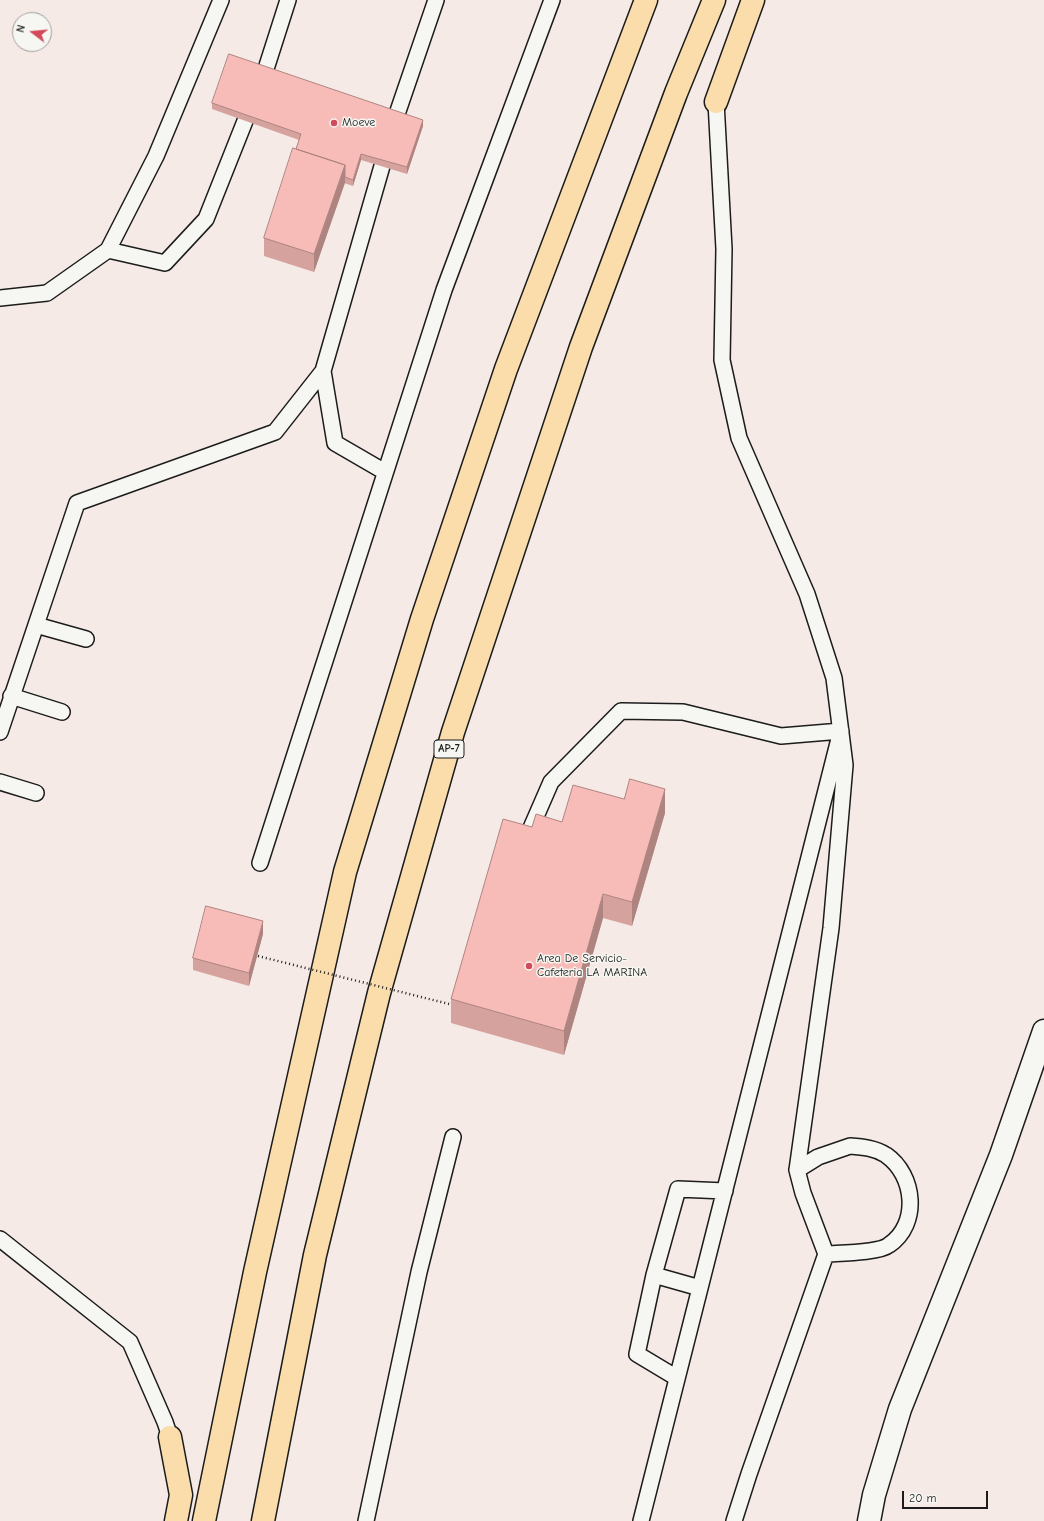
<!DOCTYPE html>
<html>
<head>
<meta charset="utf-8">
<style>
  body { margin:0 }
  #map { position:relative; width:1044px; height:1521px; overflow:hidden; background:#f6eae6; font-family:"Comic Neue",sans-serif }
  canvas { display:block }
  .north { position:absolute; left:12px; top:12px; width:40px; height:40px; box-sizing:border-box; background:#f6f6f2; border:1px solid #9f9f9c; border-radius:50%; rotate:286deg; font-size:11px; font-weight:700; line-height:16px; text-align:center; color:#1c1c1c }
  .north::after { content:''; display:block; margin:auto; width:14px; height:18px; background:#d1495b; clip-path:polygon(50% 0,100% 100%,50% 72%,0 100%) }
  .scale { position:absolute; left:902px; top:1491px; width:86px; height:18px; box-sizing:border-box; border:2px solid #1c1c1c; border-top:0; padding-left:5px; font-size:12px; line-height:14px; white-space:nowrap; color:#1c1c1c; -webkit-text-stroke:3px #f6f6f2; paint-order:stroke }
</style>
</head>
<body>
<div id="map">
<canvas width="1044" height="1521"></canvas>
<div class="north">N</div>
<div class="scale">20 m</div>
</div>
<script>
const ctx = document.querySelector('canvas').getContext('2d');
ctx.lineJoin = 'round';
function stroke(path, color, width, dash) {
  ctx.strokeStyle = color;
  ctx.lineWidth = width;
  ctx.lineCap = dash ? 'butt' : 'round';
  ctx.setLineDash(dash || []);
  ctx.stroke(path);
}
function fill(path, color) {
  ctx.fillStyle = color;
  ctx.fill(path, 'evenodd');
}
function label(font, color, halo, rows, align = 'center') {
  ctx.font = font + ' "Comic Neue",sans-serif';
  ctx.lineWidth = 3;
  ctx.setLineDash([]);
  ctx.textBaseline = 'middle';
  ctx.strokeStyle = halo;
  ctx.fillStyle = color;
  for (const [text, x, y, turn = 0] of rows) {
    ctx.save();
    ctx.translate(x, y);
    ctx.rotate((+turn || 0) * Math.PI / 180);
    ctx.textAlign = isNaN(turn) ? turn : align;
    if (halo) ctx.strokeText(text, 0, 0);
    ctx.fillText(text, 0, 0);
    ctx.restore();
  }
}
const lane = new Path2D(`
  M265,72l23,-72
  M716,102l8,147 -2,111 17,78 68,156 27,84 11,87 -14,163 -34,242
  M396,117l40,-117
  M382,166l-59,205 12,72 50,29
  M108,250l57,13 41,-44 39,-98
  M0,298l47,-5 61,-43 48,-94 65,-156
  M36,625l50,14
  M11,696l51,16
  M0,732l77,-229 198,-71 48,-61
  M0,782l36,11
  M524,844l27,-62 70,-71 62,1 98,24 60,-5 -200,790
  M260,863l184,-573 108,-290
  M850,1146c13,1 25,2 36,9 29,20 34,69 3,90 -10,8 -50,8 -63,9l-23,-61 -6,-23 21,-13z
  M0,1239l130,103 35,80 5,15
  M654,1275l46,13
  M677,1378l-40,-24 17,-79 24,-86 47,2
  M366,1521l53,-249 34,-135
  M734,1521l15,-47 77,-220`);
const street = new Path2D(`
  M869,1521l5,-26 26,-86 101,-254 43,-124`);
const highway = new Path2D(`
  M716,102l37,-102
  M170,1437l11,58 -5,26
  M204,1521l51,-249 90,-400 77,-253 84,-250 140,-369
  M263,1521l52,-266 64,-262 74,-261 128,-385 95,-254 38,-93`);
const pathBridge = new Path2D(`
  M258,956l195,49`);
const wall = new Path2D(`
  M212,103l211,23 -16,48 -46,-14 -8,26 -9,-3 -30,89 -50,-16v-18l35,-98 -87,-31z
  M665,813l-33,113 -29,-8 -39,137 -113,-32v-24l81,-172 30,-5z
  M263,934l-14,52 -56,-16v-12z`);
const shadedWall = new Path2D(`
  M423,120v6l-16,48v-7z
  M361,154v6l-8,26v-6z
  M345,165v18l-31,89v-18z
  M665,789v24l-33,113v-24z
  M603,894v24l-39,137v-24z
  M263,921v13l-14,52v-13z`);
const building = new Path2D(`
  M229,54l194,66 -16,47 -46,-13 -8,26 -8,-3v-12l-49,-16 5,-15 -89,-31z
  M293,148l52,17 -31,89 -50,-16z
  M630,779l35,10 -33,113 -29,-8 -39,137 -113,-32 52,-180 29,8 4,-13 26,8 11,-37 51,14z
  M206,906l57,15 -14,52 -56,-15z`);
const markers = [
  [334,123,4,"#d1495b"],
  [529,966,4,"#d1495b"]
];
const shields = [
  [449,749,30]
];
const shieldNames = [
  ["AP-7",449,749]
];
const poiNames = [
  ["Moeve",342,123],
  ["Area De Servicio-",537,959],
  ["Cafeteria LA MARINA",537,973]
];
stroke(lane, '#1c1c1c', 18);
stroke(street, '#1c1c1c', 25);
stroke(highway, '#1c1c1c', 25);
stroke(lane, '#f6f6f2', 15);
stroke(street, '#f6f6f2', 22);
stroke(highway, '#faddab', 22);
stroke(pathBridge, '#1c1c1c', 2.5, [1, 3]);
fill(wall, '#d5a29e');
fill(shadedWall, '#ae8481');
fill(building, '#f8bcb8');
stroke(building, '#ae8481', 1);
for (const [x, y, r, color] of markers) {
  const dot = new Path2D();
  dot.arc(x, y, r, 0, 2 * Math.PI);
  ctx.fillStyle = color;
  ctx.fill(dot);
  stroke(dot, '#f6f6f2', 1.5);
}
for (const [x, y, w] of shields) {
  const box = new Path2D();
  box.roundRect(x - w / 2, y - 9, w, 18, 3);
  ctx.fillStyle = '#f6f6f2';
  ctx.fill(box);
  stroke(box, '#1c1c1c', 1);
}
label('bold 11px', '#1c1c1c', null, shieldNames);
label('12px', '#1c1c1c', '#f6f6f2', poiNames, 'left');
</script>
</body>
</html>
